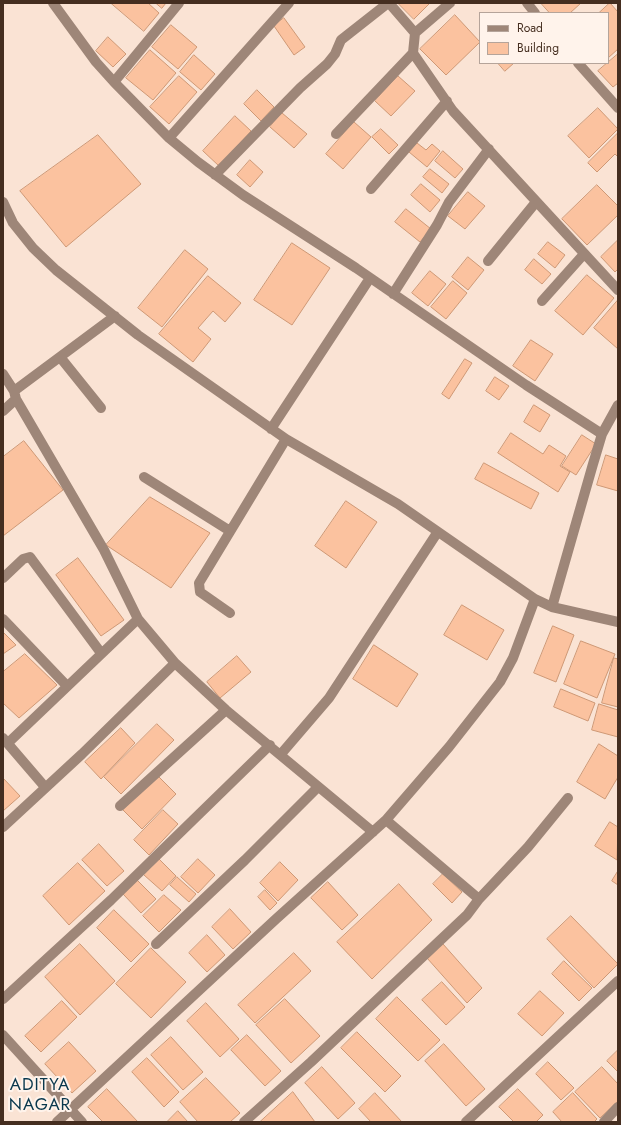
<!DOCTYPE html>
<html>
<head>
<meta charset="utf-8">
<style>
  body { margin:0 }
  #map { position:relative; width:621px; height:1125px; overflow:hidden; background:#fae3d4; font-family:Jost,sans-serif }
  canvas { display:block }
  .frame { position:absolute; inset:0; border:4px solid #452e20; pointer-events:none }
  .legend { position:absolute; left:479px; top:12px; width:130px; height:52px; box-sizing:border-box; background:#fff3eb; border:1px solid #b5a49a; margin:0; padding:5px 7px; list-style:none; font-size:12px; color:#452e20 }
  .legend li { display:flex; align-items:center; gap:8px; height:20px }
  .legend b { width:20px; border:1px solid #b5a49a }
</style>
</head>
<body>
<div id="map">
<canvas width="621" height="1125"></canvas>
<div class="frame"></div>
<ul class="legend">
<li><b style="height:5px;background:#9e8678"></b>Road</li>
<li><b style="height:11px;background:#fbc29f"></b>Building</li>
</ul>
</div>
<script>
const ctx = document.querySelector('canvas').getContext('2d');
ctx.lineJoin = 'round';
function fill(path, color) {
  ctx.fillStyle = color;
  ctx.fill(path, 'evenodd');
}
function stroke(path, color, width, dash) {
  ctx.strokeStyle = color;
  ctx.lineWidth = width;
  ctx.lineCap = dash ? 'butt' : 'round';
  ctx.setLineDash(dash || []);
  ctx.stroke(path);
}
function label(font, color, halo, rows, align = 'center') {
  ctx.font = font + ' Jost,sans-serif';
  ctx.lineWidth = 4;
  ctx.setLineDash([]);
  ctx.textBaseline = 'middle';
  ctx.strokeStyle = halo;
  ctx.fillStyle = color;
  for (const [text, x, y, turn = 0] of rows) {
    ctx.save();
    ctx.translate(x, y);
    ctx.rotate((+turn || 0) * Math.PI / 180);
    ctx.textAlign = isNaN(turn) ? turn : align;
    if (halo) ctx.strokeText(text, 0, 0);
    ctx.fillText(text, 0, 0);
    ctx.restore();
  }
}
const building = new Path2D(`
  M111,3h37l11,10 -15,18z
  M156,3h10l-4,5z
  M398,3h32l-16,16z
  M541,3h40l-11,10h-20z
  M610,3l8,9v37l-10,9v-45h-9z
  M455,15l25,27 -34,33 -26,-26z
  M284,18l21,29 -11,8 -20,-29z
  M171,25l26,22 -19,22 -26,-22z
  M108,37l18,17 -13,13 -17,-16z
  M150,50l26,23 -23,27 -27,-22z
  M618,54v29l-5,4 -15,-16z
  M194,55l21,19 -14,16 -21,-18z
  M498,63h16l-9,8z
  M179,76l18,16 -28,32 -19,-17z
  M398,76l17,15 -24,25 -16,-15z
  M257,90l17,17 -13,14 -17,-17z
  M598,108l20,21 -29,29 -21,-22z
  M282,113l25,21 -13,14 -24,-21z
  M235,116l16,15 -32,35 -16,-15z
  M354,122l17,15 -28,32 -17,-15z
  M381,129l17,16 -9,9 -17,-17z
  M618,133v24l-3,-3 -18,18 -9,-9z
  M98,135l43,49 -75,63 -46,-56z
  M417,143l9,7 6,-6 8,7 -13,16 -18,-15z
  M443,151l20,18 -8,9 -20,-17z
  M250,160l13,12 -13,15 -13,-12z
  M430,169l19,15 -7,9 -19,-16z
  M421,184l19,16 -10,12 -19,-17z
  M597,185l21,21v9l-31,30 -25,-26z
  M468,192l17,14 -20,23 -17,-13z
  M406,209l25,20 -11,13 -25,-20z
  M618,240v29l-3,3 -14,-15z
  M548,242l17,13 -10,13 -17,-14z
  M292,243l38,25 -38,57 -38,-25z
  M185,250l23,19 -46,58 -24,-19z
  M468,257l16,13 -16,20 -16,-13z
  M534,259l17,15 -9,10 -17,-14z
  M430,271l16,13 -18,22 -16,-13z
  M587,275l27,23 -31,37 -28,-24z
  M208,276l33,27 -16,19 -12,-11 -15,17 13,11 -18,23 -34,-28z
  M453,281l14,12 -21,26 -15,-12z
  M618,300v49l-24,-21z
  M531,340l22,14 -18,27 -22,-15z
  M465,359l7,4 -23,36 -7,-5z
  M495,377l14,9 -10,14 -13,-9z
  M534,405l16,10 -10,17 -16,-10z
  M511,433l32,21 6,-9 17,11 -6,10 10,6 -12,20 -60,-39z
  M582,435l14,9 -20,31 -14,-9z
  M24,441l39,49 -60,46v-79z
  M606,455l12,4v32l-21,-6z
  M484,463l55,30 -8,16 -56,-30z
  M150,497l60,36 -39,55 -65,-43z
  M346,501l31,21 -31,46 -31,-22z
  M78,558l46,62 -23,16 -45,-61z
  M462,605l42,25 -17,30 -43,-25z
  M553,626l21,9 -18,47 -22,-9z
  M3,632l13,13 -13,9z
  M581,641l34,13 -18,44 -33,-14z
  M374,645l44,29 -21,33 -44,-28z
  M25,654l32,31 -38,33 -16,-15v-31z
  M237,656l14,16 -31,26 -13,-16z
  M614,658l4,1v48l-16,-4z
  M561,689l34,14 -7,18 -34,-14z
  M599,704l19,6v27l-26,-7z
  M157,724l17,16 -53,54 -17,-17z
  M121,728l14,15 -34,36 -16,-17z
  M599,744l19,12v21l-13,22 -28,-17z
  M158,776l18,18 -34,35 -19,-19z
  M3,778l17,18 -17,15z
  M163,810l15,14 -29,31 -15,-15z
  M610,822l8,5 -1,33 -22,-14z
  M99,844l25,27 -17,15 -25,-26z
  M159,859l17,17 -14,15 -18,-16z
  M198,859l17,16 -17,18 -17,-16z
  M280,862l18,18 -20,21 -18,-18z
  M78,863l27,28 -36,34 -26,-29z
  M618,871v14l-6,-4z
  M443,874l19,18 -10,11 -19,-19z
  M177,877l19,17 -7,8 -19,-17z
  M137,880l19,19 -15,14 -18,-19z
  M328,882l30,33 -16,15 -31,-32z
  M399,884l33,36 -60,59 -35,-37z
  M265,890l12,13 -7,7 -12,-13z
  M164,895l17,15 -22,22 -16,-16z
  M230,909l21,23 -18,17 -21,-22z
  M114,910l35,34 -18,18 -34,-34z
  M571,916l47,48 -24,24 -47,-49z
  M207,935l18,20 -18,17 -18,-19z
  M80,944l35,37 -35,34 -35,-38z
  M443,944l39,44 -15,15 -40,-45z
  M151,948l35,34 -35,36 -35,-34z
  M294,953l17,18 -56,52 -17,-18z
  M564,961l28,27 -13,13 -27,-27z
  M442,982l23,25 -19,18 -24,-25z
  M540,991l24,22 -22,23 -24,-22z
  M397,997l43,43 -22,21 -42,-42z
  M285,999l35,37 -29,27 -35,-38z
  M62,1001l15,16 -36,35 -16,-16z
  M206,1003l33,36 -19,18 -33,-36z
  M357,1032l44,44 -16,16 -44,-44z
  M247,1035l34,36 -16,15 -34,-36z
  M171,1037l32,35 -20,18 -32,-35z
  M69,1042l27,29 -24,22 -27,-29z
  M444,1044l41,45 -19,17 -41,-45z
  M618,1050v22l-11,-11z
  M147,1058l32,34 -15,15 -32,-35z
  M548,1062l26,26 -13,12 -25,-26z
  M322,1067l33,36 -17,16 -33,-36z
  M602,1067l16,17v17l-18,17 -25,-26z
  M206,1078l34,35 -10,9h-32l-18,-20z
  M107,1089l31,33h-35l-15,-15z
  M518,1089l25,26 -7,7h-22l-15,-15z
  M293,1092l22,30h-55z
  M375,1093l27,29h-31l-12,-13z
  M573,1093l24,26 -3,3h-32l-9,-10z
  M178,1111l10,11h-21z`);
const minor = new Path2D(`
  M53,3l43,59 18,20 55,56 29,24 45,33 113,73 170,117 76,49
  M389,3l26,30 -2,20 40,58 165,179
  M527,3l8,10
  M415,33l35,-30
  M578,63l40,45
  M114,82l65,-79
  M336,134l77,-81
  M169,138l120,-135
  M215,175l85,-87 27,-24 8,-10 6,-14 47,-37
  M371,189l76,-88
  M3,202l10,21 20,25 23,22 82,65 148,104 112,65 137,95 17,8 66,15
  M488,261l48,-59
  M393,294l44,-69 12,-23 40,-53
  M542,301l42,-47
  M60,357l41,51
  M3,374l11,17 101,-75
  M14,391l2,8 88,151 34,69 37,44 51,47 147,122
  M3,411l13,-12
  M271,429l99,-151
  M144,477l86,54
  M3,578l20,-19 7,-2 71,96
  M552,607l41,-143 9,-30 16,-29
  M230,613l-30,-21 -1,-9 87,-144
  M3,619l64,67
  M3,738l42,49
  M8,743l130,-124
  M281,754l48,-56 108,-165
  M120,806l106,-96
  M386,820l93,79
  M3,827l79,-73 93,-91
  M156,944l89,-84 73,-73
  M3,999l108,-99 159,-155
  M3,1035l79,87
  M57,1122l219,-203 110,-99 63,-73 51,-65 13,-24 22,-59
  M244,1122l67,-60 156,-147 12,-16 49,-52 40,-49
  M466,1122l152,-141
  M604,1122l14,-15`);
const neighbourhoodNames = [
  ["ADITYA",40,1086],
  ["NAGAR",40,1106]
];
fill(building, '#fbc29f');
stroke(building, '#ce9875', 1);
stroke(minor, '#9e8678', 10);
ctx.letterSpacing = '1px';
label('17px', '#0a384d', '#fff3eb', neighbourhoodNames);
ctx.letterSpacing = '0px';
</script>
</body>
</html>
